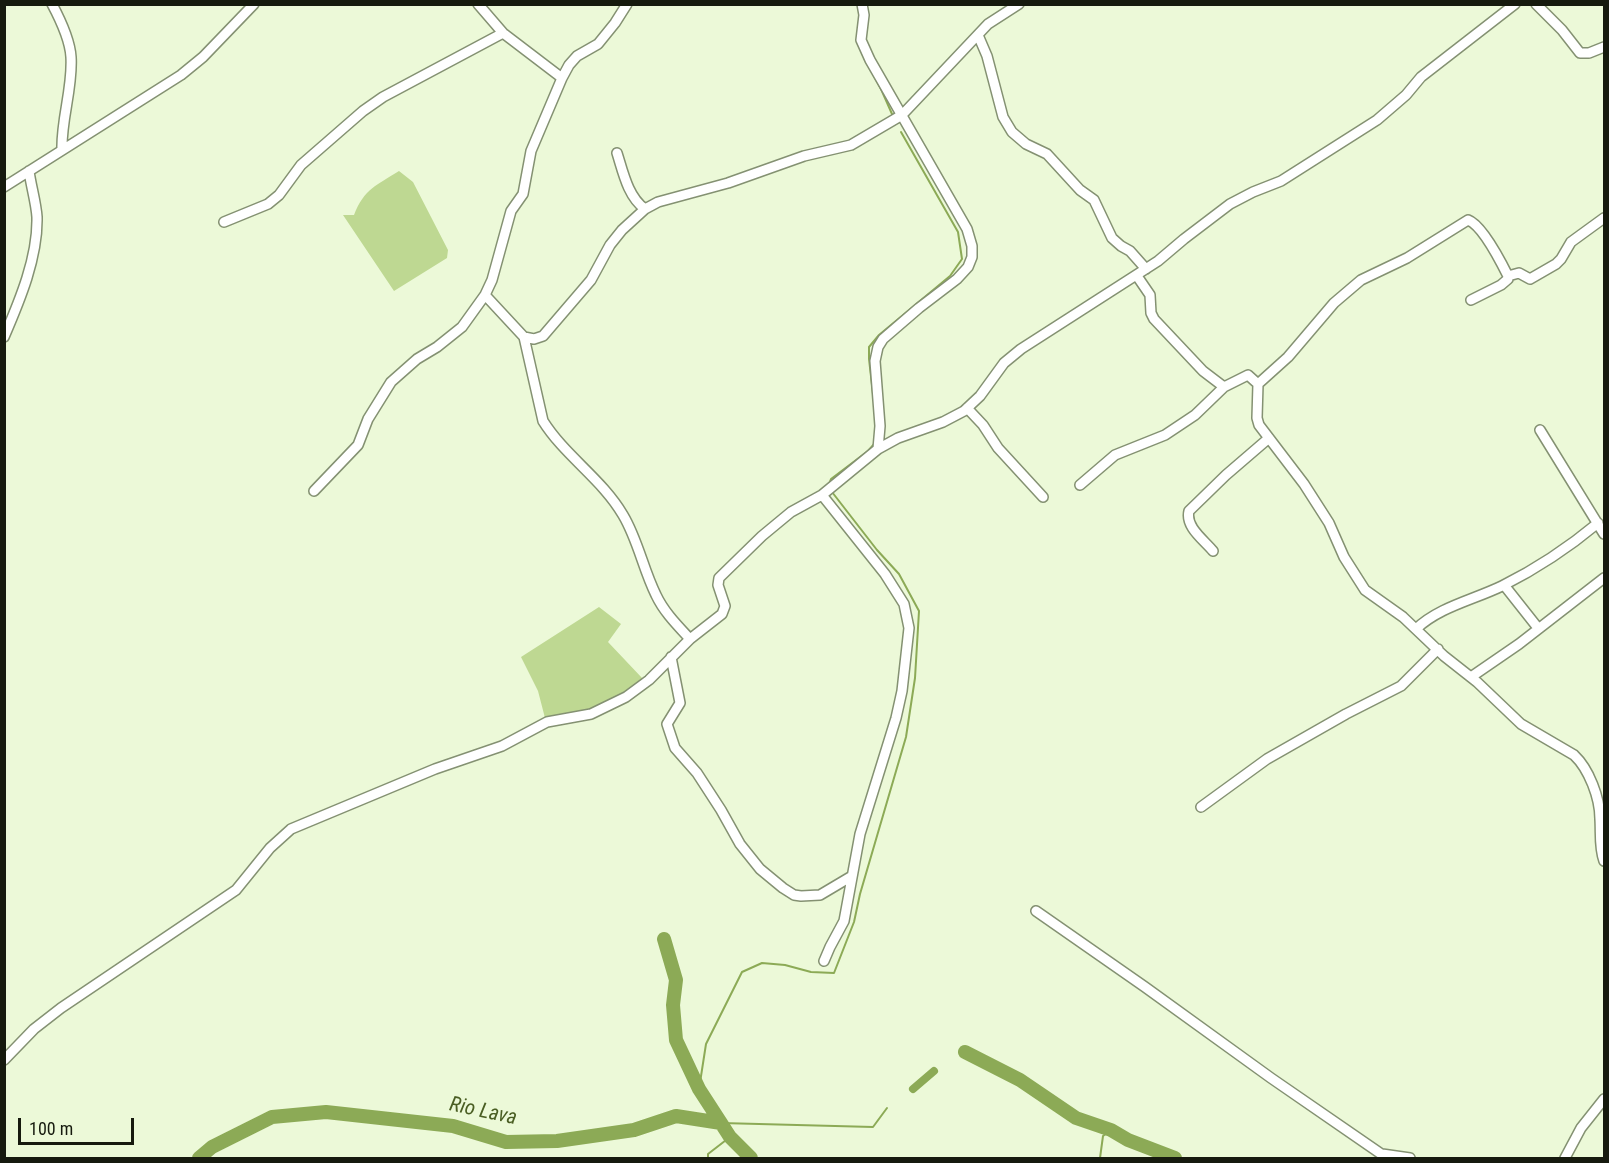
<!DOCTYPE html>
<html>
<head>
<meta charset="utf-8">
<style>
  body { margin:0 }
  #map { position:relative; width:1609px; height:1163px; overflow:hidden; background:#ecf9d8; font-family:"Roboto Condensed",sans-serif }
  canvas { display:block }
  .frame { position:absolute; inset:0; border:6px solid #161a0e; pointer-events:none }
  .scale { position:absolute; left:18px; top:1118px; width:116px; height:27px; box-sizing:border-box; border:3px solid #161a0e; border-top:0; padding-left:8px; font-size:18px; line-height:21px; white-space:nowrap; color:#161a0e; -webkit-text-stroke:4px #ecf9d8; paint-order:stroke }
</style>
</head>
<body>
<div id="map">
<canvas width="1609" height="1163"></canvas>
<div class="frame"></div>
<div class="scale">100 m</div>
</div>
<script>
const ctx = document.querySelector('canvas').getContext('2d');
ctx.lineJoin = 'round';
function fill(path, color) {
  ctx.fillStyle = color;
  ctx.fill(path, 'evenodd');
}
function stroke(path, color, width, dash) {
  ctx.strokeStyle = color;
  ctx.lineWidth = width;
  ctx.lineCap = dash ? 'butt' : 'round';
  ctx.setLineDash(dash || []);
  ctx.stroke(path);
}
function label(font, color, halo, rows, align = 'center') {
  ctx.font = font + ' "Roboto Condensed",sans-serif';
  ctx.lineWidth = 5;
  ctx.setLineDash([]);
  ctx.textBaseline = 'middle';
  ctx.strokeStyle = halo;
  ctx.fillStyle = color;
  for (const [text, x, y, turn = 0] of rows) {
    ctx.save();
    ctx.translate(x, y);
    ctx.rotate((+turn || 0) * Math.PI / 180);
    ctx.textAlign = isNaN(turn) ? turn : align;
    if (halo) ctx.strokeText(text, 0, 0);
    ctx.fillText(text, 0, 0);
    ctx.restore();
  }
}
const green = new Path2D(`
  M399,171l14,11 35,68 -1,8 -53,33 -51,-76h11c10,-26 23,-30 45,-44z
  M599,607l22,17 -13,18 35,37c-34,29 -55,32 -98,39l-7,-27 -17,-34z`);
const stream = new Path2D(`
  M865,59l16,30 11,25
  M873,394l-4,-35v-12l10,-12 71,-59 12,-17 -4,-27 -57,-100
  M829,484l2,-5 37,-28 7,-8
  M699,1089l7,-45 36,-72 20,-9 23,2 26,7 23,1 20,-51 6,-28 46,-157 9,-59 4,-67 -20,-37 -22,-24 -45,-58
  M721,1123l152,4 14,-19
  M708,1158v-4l22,-17
  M1100,1158l3,-22 8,-6`);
const canal = new Path2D(`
  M913,1089l21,-18`);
const river = new Path2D(`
  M664,939l12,41 -3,25 3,35 23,49 22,34 9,14 21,21
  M965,1052l55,28 56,38 35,12 17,10 47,18
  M199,1158l13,-11 60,-30 54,-5 127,14 53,16 51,-1 77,-11 42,-14 45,7`);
const street = new Path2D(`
  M52,4c8,15 18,36 19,53 2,31 -10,62 -9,93
  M478,4l25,29 59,45
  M627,4l-12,19 -17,21 -21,12 -8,9 -7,13 -31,73 -8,43 -12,17 -19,69 -7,15 39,42 10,2 9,-3 48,-56 19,-35 12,-15 23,-21 13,-7 70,-19 76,-27 47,-11 51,-30 86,-91 31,-20
  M1536,4l26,26 18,23h9l15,-6
  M978,35l9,21 16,61 9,15 14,12 21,10 33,36 14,10 18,38 9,8 9,5 16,18
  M617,153c6,19 11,44 28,56
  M4,187l177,-112 22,-18 51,-53
  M224,222l44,-18 11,-9 22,-30 62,-54 20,-14 120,-64
  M1137,276l13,19 1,18 3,6 49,52 21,16
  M1508,276l11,-3 11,6 26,-15 5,-5 10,-17 33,-24
  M1471,300l30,-15 7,-6v-3c-7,-14 -26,-51 -40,-56l-61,38 -46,22 -27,23 -46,54 -30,27 -1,34 2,7 45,59 25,39 15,34 21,33 38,27 41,39 33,26 44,42 53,31c15,14 26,43 26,64 1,15 -1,28 4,42
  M4,337c16,-37 34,-80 33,-120 -1,-15 -6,-31 -8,-46
  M524,337l19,84c22,35 59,58 80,94 15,25 20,54 33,80 8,17 21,30 34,44
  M967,408l16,17 15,23 45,49
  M1540,430l64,104
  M878,449l20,-11 45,-16 21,-11 16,-15 24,-33 17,-14 137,-88 26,-22 46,-35 23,-12 28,-11 96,-61 29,-25 15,-18 94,-73
  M1080,485l35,-30 50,-20 30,-20 29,-28 24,-12 10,9
  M314,491l44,-46 10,-26 23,-37 26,-23 20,-12 25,-20 23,-32
  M822,495l63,79 19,30 5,24 -7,63 -6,27 -36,116 -16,87 -14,26 -6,14
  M1213,551c-9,-11 -28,-24 -24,-40l37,-36 43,-37
  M1504,585l34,43
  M1416,629c23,-22 57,-29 86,-43 34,-17 66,-38 96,-63
  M671,657l9,46 -13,21 8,24 22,25 24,37 19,34 20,25 23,19 11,7 7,1 19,-1 32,-19
  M1471,677l48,-33 85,-66
  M1201,807l66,-48 79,-45 55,-28 37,-37
  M1036,911l109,76 126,91 116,80
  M4,1060l30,-31 27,-21 175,-118 34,-42 21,-19 144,-60 67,-23 45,-24 44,-8 35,-17 23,-17 41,-41 32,-25 3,-8 -7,-21 1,-7 43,-42 29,-24 31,-17 56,-46 2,-23 -5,-65 3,-14 5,-8 36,-31 38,-29 11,-12 4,-10v-11l-5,-17 -97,-169 -9,-20 3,-25 -2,-11
  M1382,1154l28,4
  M1565,1158l16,-30 23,-29`);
const waterNames = [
  ["Rio Lava",483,1112,12]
];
fill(green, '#bed892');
stroke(stream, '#8caa56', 2);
stroke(canal, '#8caa56', 8);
stroke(river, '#8caa56', 14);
stroke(street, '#849172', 12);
stroke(street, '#fff', 9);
label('italic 21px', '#4a5e23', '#ecf9d8', waterNames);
</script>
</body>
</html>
